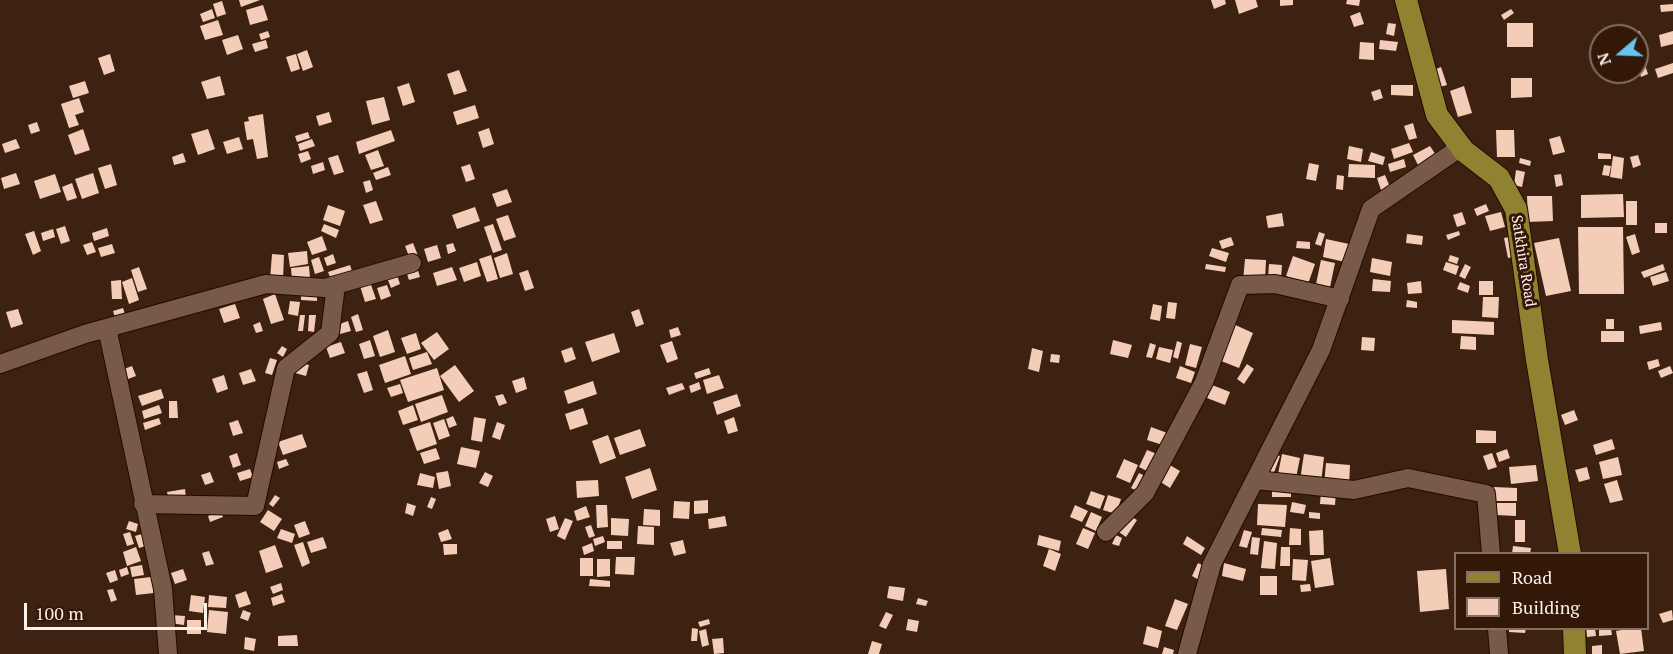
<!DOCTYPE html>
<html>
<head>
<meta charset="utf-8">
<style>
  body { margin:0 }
  #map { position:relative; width:1673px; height:654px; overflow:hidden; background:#3d2212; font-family:"PT Serif",serif }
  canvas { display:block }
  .legend { position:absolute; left:1454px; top:552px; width:195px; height:78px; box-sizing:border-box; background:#331808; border:2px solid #836f63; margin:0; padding:8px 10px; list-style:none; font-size:18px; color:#fcf1eb }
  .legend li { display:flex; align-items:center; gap:12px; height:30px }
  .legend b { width:30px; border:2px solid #836f63 }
  .north { position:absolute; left:1589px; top:24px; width:60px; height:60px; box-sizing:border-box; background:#331808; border:2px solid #836f63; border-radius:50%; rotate:251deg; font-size:16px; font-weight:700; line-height:24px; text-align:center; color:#fcf1eb }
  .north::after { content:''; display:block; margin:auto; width:21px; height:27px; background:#66c4ef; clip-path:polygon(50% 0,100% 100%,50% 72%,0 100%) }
  .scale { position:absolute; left:24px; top:603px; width:183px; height:27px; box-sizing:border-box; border:3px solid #fcf1eb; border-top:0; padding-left:8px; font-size:18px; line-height:21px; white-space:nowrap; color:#fcf1eb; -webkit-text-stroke:4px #331808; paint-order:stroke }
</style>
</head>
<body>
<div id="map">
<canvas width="1673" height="654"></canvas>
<ul class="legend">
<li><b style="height:8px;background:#8f8231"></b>Road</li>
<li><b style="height:16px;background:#f4cdb8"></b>Building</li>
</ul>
<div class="north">N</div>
<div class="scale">100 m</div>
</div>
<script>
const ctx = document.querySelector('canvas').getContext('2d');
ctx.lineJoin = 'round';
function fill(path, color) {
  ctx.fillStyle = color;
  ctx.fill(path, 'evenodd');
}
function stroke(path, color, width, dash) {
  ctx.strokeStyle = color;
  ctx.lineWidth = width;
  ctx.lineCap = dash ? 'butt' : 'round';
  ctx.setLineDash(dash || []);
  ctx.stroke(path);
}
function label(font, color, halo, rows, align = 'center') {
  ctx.font = font + ' "PT Serif",serif';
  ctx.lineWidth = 6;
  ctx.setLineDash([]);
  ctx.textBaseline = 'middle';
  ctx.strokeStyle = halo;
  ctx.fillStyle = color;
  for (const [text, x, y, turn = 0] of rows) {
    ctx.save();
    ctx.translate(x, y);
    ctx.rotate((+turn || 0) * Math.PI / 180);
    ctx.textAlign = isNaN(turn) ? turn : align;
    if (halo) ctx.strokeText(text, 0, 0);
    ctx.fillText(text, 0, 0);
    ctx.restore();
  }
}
const building = new Path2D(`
  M239,0h21l-19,7z
  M1211,0h14l1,4 -12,5z
  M1235,0h21l2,7 -19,7z
  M1280,0h13v5l-13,1z
  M1347,0h13l-1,6 -13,-2z
  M222,1l4,13 -9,3 -4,-13z
  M1673,4v7l-12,1 -1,-7z
  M263,5l5,15 -18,5 -4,-15z
  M212,9l3,9 -12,4 -3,-8z
  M1511,9l3,4 -10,7 -3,-5z
  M1360,12l4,12 -10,3 -4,-11z
  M218,20l5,15 -18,5 -5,-14z
  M1388,23l8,1 -2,12 -8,-2z
  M1507,23h26v24h-26z
  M268,31l2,6 -9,3 -2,-6z
  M1640,31l3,12 -6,2v-9h-11z
  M1673,31v13l-12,3 -2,-12z
  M238,35l5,14 -16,6 -5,-15z
  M266,40l2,8 -13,4 -3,-8z
  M1380,40l18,2 -2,9 -17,-2z
  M1360,42l14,1v17l-15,-1z
  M307,50l6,17 -10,4 -6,-17z
  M110,54l5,17 -11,4 -6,-17z
  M296,54l4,15 -9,3 -5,-15z
  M1644,62l4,12 -7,3 -4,-12z
  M1673,63v10l-15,5 -3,-9z
  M1441,67l6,18 -14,4 -5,-17z
  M459,70l8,21 -13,4 -7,-21z
  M220,76l5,19 -18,4 -6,-17z
  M1511,78h21v19l-21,1z
  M85,81l4,12 -16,5 -4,-12z
  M409,83l6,19 -12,4 -6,-19z
  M1391,85h22v11l-22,-1z
  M1464,86l8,27 -14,4 -8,-26z
  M1380,89l3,9 -9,3 -3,-9z
  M384,97l6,23 -18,5 -6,-24z
  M79,98l5,14 -9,3 4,10 -10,3 -8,-24z
  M475,105l4,13 -22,7 -4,-13z
  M329,112l3,10 -13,4 -3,-10z
  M263,114l5,43 -11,2 -4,-20 -6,1 -3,-18 5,-1 -1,-4z
  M37,122l3,9 -9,3 -3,-9z
  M1413,123l4,15 -8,2 -5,-14z
  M489,128l5,16 -11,4 -5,-16z
  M83,129l7,21 -15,5 -7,-20z
  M208,129l7,20 -17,6 -7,-21z
  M391,130l4,11 -36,13 -3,-12z
  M1496,130h18l1,27h-18z
  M308,132l2,6 -13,4 -2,-6z
  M1560,136l5,16 -12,3 -4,-16z
  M239,137l4,12 -16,5 -4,-12z
  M16,139l4,9 -15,5 -3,-9z
  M312,139l3,7 -15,5 -2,-7z
  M1409,143l4,9 -19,7 -3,-10z
  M1349,146l14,3 -2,13 -14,-3z
  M1430,146l6,9 -18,10 -5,-10z
  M378,150l6,16 -13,4 -6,-15z
  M308,151l3,8 -10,4 -3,-9z
  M1371,152l14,5 -2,8 -15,-4z
  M183,153l3,9 -12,3 -2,-8z
  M1598,153l13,1v5h-13z
  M338,155l6,17 -10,3 -6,-17z
  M1638,155l3,10 -8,3 -3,-11z
  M1613,156l11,2 -2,21 -12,-2z
  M1520,158l11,3 -1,5 -11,-3z
  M1404,159l2,8 -16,5 -2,-8z
  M323,162l2,8 -12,4 -2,-8z
  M1309,163l10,2 -3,16 -10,-2z
  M111,164l6,21 -12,4 -7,-21z
  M470,164l5,15 -9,3 -5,-15z
  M1349,164l26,1v13l-27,-1z
  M1604,165l7,1 -2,10 -7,-1z
  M388,167l3,8 -15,5 -3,-7z
  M1516,170l9,2 -3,15 -8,-2z
  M16,173l4,11 -16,5 -3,-11z
  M93,173l6,20 -17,6 -7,-20z
  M55,174l6,18 -21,7 -6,-18z
  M1561,174l2,11 -7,2 -2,-12z
  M1337,175l7,1 -1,14 -7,-1z
  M1385,175l5,12 -9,3 -4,-12z
  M370,180l3,10 -7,3 -3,-11z
  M72,183l5,15 -10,3 -5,-14z
  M507,189l5,13 -15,5 -5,-13z
  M1623,194l1,23 -43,1v-23z
  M1527,196h25l1,25 -25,1z
  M376,201l7,19 -13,4 -7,-19z
  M1626,201h11v24h-11z
  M1486,204l3,7 -12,5 -3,-7z
  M328,205l17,6 -5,15 -17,-6z
  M475,207l5,14 -23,8 -5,-14z
  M1462,212l4,12 -9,3 -4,-12z
  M1501,212l4,15 -15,4 -5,-15z
  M1282,213l2,13 -16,2 -2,-12z
  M508,215l8,22 -12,4 -8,-22z
  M1655,223h12v10h-12z
  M324,224l15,6 -3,8 -15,-7z
  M493,224l9,26 -9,3 -9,-26z
  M65,226l5,15 -9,3 -5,-15z
  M1578,227h45l1,67h-45z
  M107,228l2,8 -15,5 -2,-8z
  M53,229l2,8 -12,4 -2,-8z
  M34,231l7,20 -8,4 -8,-21z
  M1459,231l1,4 -12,5 -2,-5z
  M1319,232l6,2 -4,12 -6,-2z
  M1407,234l16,2 -1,9 -16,-2z
  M1635,234l5,18 -8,3 -6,-18z
  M322,236l5,14 -15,5 -5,-13z
  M1514,236l4,20 -10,2 -4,-20z
  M1231,237l3,8 -12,4 -3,-8z
  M1559,238l12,53 -25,5 -12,-53z
  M1326,239l23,5 -4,18 -22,-5z
  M1297,241l13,1v7l-14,-1z
  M92,242l4,10 -9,3 -4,-10z
  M413,243l7,18 -8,3 -7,-18z
  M453,243l3,8 -8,3 -2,-9z
  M112,244l3,9 -14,4 -3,-9z
  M437,245l4,13 -13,4 -4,-13z
  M1212,248l17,5 -3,9 -17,-6z
  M307,251l1,13 -18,3 -2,-14z
  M507,253l6,21 -13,4 -6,-20z
  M272,254l12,1 -1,25h-13z
  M333,254l3,9 -9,3 -3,-8z
  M491,255l7,24 -11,3 -8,-23z
  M1450,255l9,3 -2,6 -9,-3z
  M1293,256l22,8 -7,20 -22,-8z
  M319,257l5,14 -9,3 -4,-14z
  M1372,258l20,4 -2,14 -20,-4z
  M1245,259l21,1 -1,22 -22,-1z
  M1321,260l14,3 -5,24 -14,-3z
  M477,262l4,14 -17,6 -5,-14z
  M1446,262l13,4 -3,9 -13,-5z
  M1206,264l20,3 -1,5 -20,-3z
  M1269,264l13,1 -1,14 -13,-1z
  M1465,264l6,3 -6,12 -6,-3z
  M1663,264l2,6 -21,8 -3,-6z
  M350,265l3,9 -21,8 -4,-10z
  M309,266l1,12 -18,2 -1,-12z
  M139,267l8,22 -9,3 -7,-22z
  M417,267l3,10 -11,3 -3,-9z
  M452,267l5,13 -20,6 -4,-13z
  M528,270l6,18 -9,3 -6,-18z
  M396,272l4,12 -9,4 -5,-13z
  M1666,272l3,9 -16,5 -3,-9z
  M132,278l7,22 -10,4 -7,-22z
  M1373,279l18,2 -1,11 -18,-1z
  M121,280l1,19h-10l-1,-18z
  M1421,281l1,12 -14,1 -1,-11z
  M1479,281h14v14h-14z
  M370,282l6,17 -11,3 -5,-16z
  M1460,282l10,4 -2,7 -11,-4z
  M387,285l4,11 -10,4 -4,-12z
  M301,293l16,1v7l-16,-1z
  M275,294l9,26 -13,4 -8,-25z
  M1483,297h16l-1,21 -16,-1z
  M1407,300l10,2v6l-11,-1z
  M290,301l10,1 -2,14 -10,-2z
  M1168,302l9,1 -2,16 -9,-1z
  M235,304l5,14 -16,5 -5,-14z
  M1153,304l9,2 -2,15 -10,-2z
  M123,308l3,9 -10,3 -3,-9z
  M18,309l5,15 -12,4 -5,-16z
  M639,309l5,15 -8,3 -5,-15z
  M358,314l5,16 -7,2 -5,-15z
  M300,315h5l-2,16h-5z
  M309,315h7l-2,17 -6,-1z
  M1606,319h8v10h-8z
  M1452,320l42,2v13l-42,-2z
  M348,321l3,10 -11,3 -3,-9z
  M260,322l3,9 -7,2 -3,-8z
  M1661,322l1,8 -22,4 -1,-8z
  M1231,323l22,10 -14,35 -23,-9z
  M678,327l3,8 -10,3 -2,-8z
  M388,330l7,22 -15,5 -7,-21z
  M1601,331h23v11h-23z
  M437,332l12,17 -15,11 -13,-17z
  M416,333l5,16 -14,5 -6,-16z
  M614,333l6,19 -28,10 -7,-20z
  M1461,336l15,1v13l-16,-1z
  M1362,337l13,1 -1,13 -13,-1z
  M370,340l5,16 -11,3 -5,-15z
  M1113,340l19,5 -4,13 -18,-4z
  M672,341l6,18 -11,4 -7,-18z
  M1177,341l5,2 -4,16 -5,-2z
  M341,342l4,11 -15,5 -4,-11z
  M1150,343l6,2 -4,13 -6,-1z
  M1190,344l12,3 -6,21 -11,-3z
  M282,346l5,3 -4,8 -6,-4z
  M572,347l4,12 -11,4 -4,-12z
  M1159,347l14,3 -3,13 -14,-4z
  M1032,348l11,3 -4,21 -11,-3z
  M427,352l5,12 -19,6 -4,-12z
  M1051,354l9,1 -1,8 -9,-1z
  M405,356l6,18 -26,9 -6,-18z
  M270,358l7,2 -5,15 -7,-2z
  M1658,359l2,7 -11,4 -2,-8z
  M298,362l11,3 -3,11 -11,-3z
  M1247,364l7,5 -10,15 -7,-5z
  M455,365l19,26 -15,11 -19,-26z
  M132,366l4,10 -8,3 -4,-10z
  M1180,366l15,6 -4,11 -15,-5z
  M1670,366l3,7 -12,5 -3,-7z
  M437,368l7,22 -36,12 -8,-22z
  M709,368l2,6 -15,5 -2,-6z
  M251,369l5,12 -13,4 -4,-12z
  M367,371l6,19 -9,3 -7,-19z
  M224,375l4,14 -11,4 -5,-14z
  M719,375l5,13 -17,6 -4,-14z
  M524,377l3,12 -11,4 -4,-12z
  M593,381l4,13 -29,10 -4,-13z
  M699,382l2,7 -10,4 -2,-7z
  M682,383l3,6 -16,6 -3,-7z
  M400,384l3,9 -12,4 -4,-9z
  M1212,385l18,7 -5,13 -18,-7z
  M161,389l3,9 -22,8 -4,-10z
  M503,394l4,9 -8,3 -4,-10z
  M737,394l4,12 -24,9 -4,-13z
  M442,395l6,17 -27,10 -6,-18z
  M169,401h8l1,17h-9z
  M159,405l3,8 -18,6 -2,-8z
  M413,405l5,15 -15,5 -5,-14z
  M583,408l5,16 -18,6 -5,-16z
  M1574,410l4,10 -13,5 -4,-10z
  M453,416l4,9 -8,3 -3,-9z
  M474,417l12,2 -4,23 -11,-2z
  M734,417l4,14 -10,3 -4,-13z
  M159,418l2,6 -16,6 -2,-7z
  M444,419l6,17 -11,4 -6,-17z
  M238,420l5,13 -10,3 -4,-13z
  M430,422l7,22 -20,7 -8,-22z
  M497,422l8,3 -5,15 -8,-3z
  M1151,427l19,7 -4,12 -19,-6z
  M640,429l6,17 -26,9 -6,-17z
  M1476,430l20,1v12h-20z
  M302,434l5,13 -24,8 -5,-13z
  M608,435l8,23 -16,6 -8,-23z
  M1612,439l3,10 -19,6 -3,-10z
  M461,447l19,4 -4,17 -19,-4z
  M436,448l4,11 -16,5 -4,-11z
  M1507,449l3,9 -11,4 -3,-9z
  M1147,450l10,4 -8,18 -10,-5z
  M237,453l4,12 -8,3 -4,-12z
  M1492,453l5,14 -9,3 -5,-14z
  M1274,454l6,2 -8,22 -6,-2z
  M1282,454l18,4 -5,25 -18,-4z
  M1304,454l20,3 -3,26 -21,-3z
  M1618,457l4,18 -19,4 -4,-17z
  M286,459l3,6 -10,4 -2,-7z
  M1124,459l14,6 -8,18 -14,-6z
  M1326,463l24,2 -1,22 -25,-2z
  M1168,464l12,7 -10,17 -11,-7z
  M1536,465l2,16 -27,3 -2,-17z
  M1587,467l3,12 -11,3 -4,-12z
  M650,468l7,22 -25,9 -7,-22z
  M250,469l3,8 -13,4 -3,-8z
  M448,471l3,15 -12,3 -3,-16z
  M210,472l4,10 -9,3 -4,-10z
  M485,472l8,4 -5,11 -9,-4z
  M420,473l15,4 -2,11 -16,-3z
  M1139,473l8,4 -8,15 -8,-4z
  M598,480l1,16 -22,2 -1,-17z
  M1617,480l6,20 -13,3 -6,-19z
  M1272,487h19v10h-19z
  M1493,487l24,1v13h-24z
  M185,489l1,9 -17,3 -2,-9z
  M1321,490l15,2 -1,13 -15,-1z
  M1091,491l14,5 -5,13 -14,-5z
  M275,495l5,3 -7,9 -4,-3z
  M1108,495l13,4 -5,15 -13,-4z
  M431,497l5,2 -4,10 -5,-2z
  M708,500v13l-14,1v-13z
  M674,501l16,1 -1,17 -16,-1z
  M1292,502l14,3 -2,9 -14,-2z
  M407,503l9,3 -3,10 -8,-3z
  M1496,503h20v13l-20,-1z
  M1258,504l29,1 -2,22 -28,-2z
  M596,505h11l1,22 -11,1z
  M1075,505l13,6 -6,11 -12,-5z
  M586,506l4,11 -13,4 -3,-10z
  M644,509l16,1v16l-17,-1z
  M268,510l14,9 -8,12 -14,-9z
  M221,511l2,6 -13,5 -2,-6z
  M1091,512l11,5 -6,14 -11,-5z
  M1309,512l11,1v6l-11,-1z
  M1127,514l10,6 -11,17 -10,-7z
  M555,516l4,13 -9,3 -4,-13z
  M725,516l2,10 -18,3 -1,-10z
  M565,518l8,3 -8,19 -8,-4z
  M611,518l18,1 -1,17 -17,-1z
  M1515,520h10v22h-10z
  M129,521l9,3 -2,8 -10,-3z
  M305,521l5,13 -11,4 -5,-13z
  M591,525l4,11 -6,2 -4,-11z
  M638,526l16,1v18l-17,-1z
  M1083,528l12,5 -7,16 -12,-5z
  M1262,528l20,2 -1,7 -20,-2z
  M1290,528l11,1v16h-12z
  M281,529l14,5 -3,9 -15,-5z
  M448,529l4,10 -11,3 -3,-9z
  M1244,530l8,2 -5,16 -8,-2z
  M1323,530l1,25h-14l-1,-24z
  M130,532l4,12 -7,2 -4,-12z
  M145,533l4,12 -10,3 -4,-12z
  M1039,535l22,6 -2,10 -22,-6z
  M1116,535l6,3 -3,8 -7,-2z
  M603,536l2,6 -10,4 -2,-7z
  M1187,536l18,12 -4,7 -18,-11z
  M323,537l4,11 -16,5 -4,-11z
  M1252,537l8,1 -2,17 -8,-1z
  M683,540l3,13 -12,3 -4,-13z
  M607,541h15v8h-15z
  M1264,541l13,2 -2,26 -14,-1z
  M303,542l7,21 -8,4 -8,-22z
  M592,543l2,8 -10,4 -2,-8z
  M443,544h14v10l-13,1z
  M275,545l8,22 -17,6 -7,-22z
  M1513,546l18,2 -1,6h-18z
  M136,547l5,14 -14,5 -4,-14z
  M1281,547h9v19h-10z
  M1049,549l12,5 -6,17 -12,-5z
  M209,551l5,13 -8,2 -4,-13z
  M616,557h19l-1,18 -19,-1z
  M580,558h13v18h-13z
  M1330,558l4,27 -19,3 -4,-27z
  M597,559h13v17l-13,1z
  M1293,559l15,1 -2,21 -14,-1z
  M1198,563l8,4 -7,13 -7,-4z
  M1224,563l22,6 -3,12 -21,-5z
  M142,565l2,10 -12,2 -2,-10z
  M127,567l2,7 -8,3 -2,-7z
  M183,569l4,11 -12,4 -4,-11z
  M1446,569l3,40 -29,3 -3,-41z
  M115,570l3,10 -8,3 -4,-10z
  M1260,576h17v19h-17z
  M151,577l3,16 -18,2 -2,-16z
  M590,579l20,2v6l-21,-1z
  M281,583l2,7 -10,4 -3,-7z
  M1310,584l1,7 -10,1 -1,-7z
  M889,586l16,2 -2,13 -16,-3z
  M113,589l4,11 -6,2 -4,-12z
  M246,591l5,13 -12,4 -4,-13z
  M282,594l3,8 -12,4 -2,-8z
  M191,595l14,2 -2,16 -14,-2z
  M209,595l18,2 -1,11 -18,-1z
  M918,598l10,3 -2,5 -10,-2z
  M1175,599l13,5 -11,26 -12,-4z
  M209,610l19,2 -2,22 -19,-2z
  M243,610l8,3 -3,8 -8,-3z
  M1672,610l1,10 -10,3 -4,-9z
  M886,612l7,3 -7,14 -7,-3z
  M171,615l14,1 -1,9 -14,-2z
  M709,619l1,5 -10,3 -2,-5z
  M908,619l11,2 -2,11 -11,-2z
  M187,620h14v14h-14z
  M1147,626l15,5 -4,17 -15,-4z
  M692,628l6,1 -1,12h-6z
  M1509,628h17l-1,5 -16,-1z
  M1586,628h9l1,8 -9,1z
  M1599,628h12l1,7 -13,1z
  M1633,628h8l3,23 -24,3 -4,-23z
  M706,629l3,16 -7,2 -3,-16z
  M297,635l1,11h-20v-10z
  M245,637l11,2 -2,12 -10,-2z
  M723,638l1,15 -10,1 -2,-15z
  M872,641l10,3 -3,10h-11z
  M1602,645v9h-10v-8z
  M1164,647l10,3 -1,4h-11z`);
const minor = new Path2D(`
  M107,328l56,261 5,65
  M0,364l85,-30 181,-50 59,4 87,-25
  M1256,480l98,10 54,-12 78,16 5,60
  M143,504l112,2 31,-138 44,-35 6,-48
  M1106,532l39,-39 59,-111 36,-97 35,-1 65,15
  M1497,628l2,26
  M1187,654l25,-90 109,-214 50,-141 90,-62`);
const major = new Path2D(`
  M1406,0l31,115 27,36 35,27 17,31 21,151 33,194
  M1574,628l1,26`);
const streetNames = [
  ["Satkhira Road",1523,261,81]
];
fill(building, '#f4cdb8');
stroke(minor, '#230a00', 20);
stroke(major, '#230a00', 24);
stroke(minor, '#795948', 18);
stroke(major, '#8f8231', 22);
label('15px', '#fcf1eb', '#331808', streetNames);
</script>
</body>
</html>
